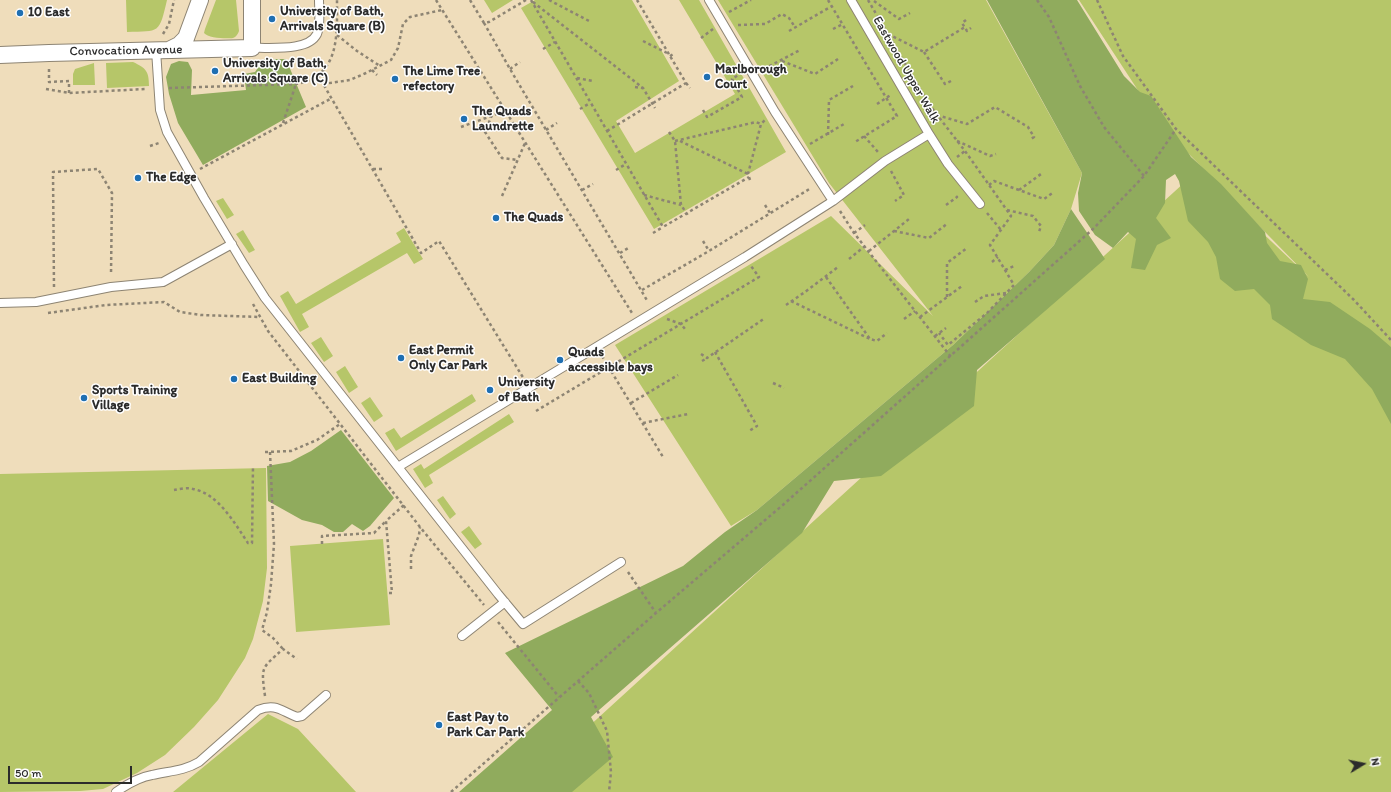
<!DOCTYPE html>
<html>
<head>
<meta charset="utf-8">
<style>
  body { margin:0 }
  #map { position:relative; width:1391px; height:792px; overflow:hidden; background:#efddbb; font-family:Itim,sans-serif }
  canvas { display:block }
  .north { position:absolute; left:1343px; top:744px; width:40px; height:40px; -webkit-text-stroke:3px #fff; paint-order:stroke; rotate:80deg; font-size:11px; font-weight:700; line-height:16px; text-align:center; color:#2b2b2b }
  .north::after { content:''; display:block; margin:auto; width:14px; height:18px; background:#2b2b2b; clip-path:polygon(50% 0,100% 100%,50% 72%,0 100%) }
  .scale { position:absolute; left:8px; top:766px; width:124px; height:18px; box-sizing:border-box; border:2px solid #2b2b2b; border-top:0; padding-left:5px; font-size:12px; line-height:14px; white-space:nowrap; color:#2b2b2b; -webkit-text-stroke:3px #fff; paint-order:stroke }
</style>
</head>
<body>
<div id="map">
<canvas width="1391" height="792"></canvas>
<div class="north">N</div>
<div class="scale">50 m</div>
</div>
<script>
const ctx = document.querySelector('canvas').getContext('2d');
ctx.lineJoin = 'round';
function fill(path, color) {
  ctx.fillStyle = color;
  ctx.fill(path, 'evenodd');
}
function stroke(path, color, width, dash) {
  ctx.strokeStyle = color;
  ctx.lineWidth = width;
  ctx.lineCap = dash ? 'butt' : 'round';
  ctx.setLineDash(dash || []);
  ctx.stroke(path);
}
function label(font, color, halo, rows, align = 'center') {
  ctx.font = font + ' Itim,sans-serif';
  ctx.lineWidth = 3;
  ctx.setLineDash([]);
  ctx.textBaseline = 'middle';
  ctx.strokeStyle = halo;
  ctx.fillStyle = color;
  for (const [text, x, y, turn = 0] of rows) {
    ctx.save();
    ctx.translate(x, y);
    ctx.rotate((+turn || 0) * Math.PI / 180);
    ctx.textAlign = isNaN(turn) ? turn : align;
    if (halo) ctx.strokeText(text, 0, 0);
    ctx.fillText(text, 0, 0);
    ctx.restore();
  }
}
const green = new Path2D(`
  M126,0h41c-8,34 -7,31 -40,32z
  M216,0h20l3,31c-1,3 -3,6 -6,7 -7,1 -25,0 -29,-5l1,-4z
  M484,0h29l-21,13z
  M535,0h97l47,81 -63,40 19,32 100,-59 -56,-94h20l87,152 -132,77 -133,-221z
  M718,0h268l96,173 -11,36 -17,36 -25,27 -76,73 -196,165 -26,16 -116,-181 216,-129 102,100 -104,-133z
  M1079,0h312v792h-874l680,-621 112,106 -123,-126 -43,-53z
  M133,62c13,6 16,9 16,24l-42,2 -1,-25z
  M94,63l1,22h-22v-11l2,-5z
  M223,198l11,17 -7,4 -11,-18z
  M404,228l19,31 -9,5 -7,-11 -105,61 7,13 -9,5 -20,-36 8,-5 8,13 105,-62 -5,-9z
  M243,230l12,20 -6,3 -13,-19z
  M321,337l12,19 -9,6 -13,-19z
  M345,366l13,21 -9,6 -13,-21z
  M472,394l4,7 -80,50 -11,-18 9,-5 7,10z
  M370,397l13,19 -9,6 -13,-19z
  M509,414l5,8 -85,53 4,8 -8,5 -12,-19 8,-5 3,5z
  M266,468l1,100 -4,33 -10,38 -8,19 -27,42 -24,27 -29,28 -28,18 -34,16 -23,2 -80,1v-318z
  M443,496l13,18 -6,5 -13,-19z
  M469,526l13,18 -7,5 -14,-17z
  M383,539l7,86 -94,7 -6,-86z
  M268,714l30,15 58,63h-183z`);
const forest = new Path2D(`
  M987,0h90l47,76 16,16 11,4 40,61 30,27 44,48 2,11 13,18 21,4 7,14 -5,20 27,3 40,27 21,18v77l-19,-35 -27,-30 -34,-14 -39,-26 -2,-14 -16,-16 -19,2 -15,-12 -4,-22 -8,-15 -20,-21 -9,-40 -4,-7 -9,6 -1,23 -9,15 15,20 -14,7 -12,25 -14,-2 5,-29 -8,-7 -15,16 -18,-13 -16,-24 -1,-18 4,-20z
  M264,59h22l20,48 -103,58 -25,-42 -9,-29 -3,-17 5,-13 8,-3 9,1 4,8 -1,25 55,-5 -2,-16 11,-2z
  M1071,209l34,50 -128,111 -3,36 -93,70 -47,5 -32,52 -211,184 22,40 -41,35h-113l93,-82 -47,-57 178,-87 42,-34 32,-22 196,-165 76,-73 25,-27z
  M341,430l53,68 -24,28 -7,5 -11,-7 -9,8h-9l-12,-7 -20,-5 -34,-19 -1,-35 23,-4 21,-11z`);
const path = new Path2D(`
  M436,0l196,313
  M470,0l14,23
  M526,0l-37,22 -5,1 26,46 138,233
  M531,0l132,227 86,-50
  M549,0l42,22
  M828,0l69,116 -42,26
  M868,0l60,103 37,48 46,65 -21,29 24,40 -27,28 -39,32 -9,-12
  M1037,0l12,17 31,69 24,41 40,49
  M1097,0l26,56 53,73 178,171 37,40
  M874,1l25,18 11,-6
  M533,2l110,86 12,20
  M729,12l22,-12
  M966,20l-4,3 5,8 4,-3
  M738,25l27,-1 17,-10 7,4 6,9
  M833,29l10,-5
  M789,31l43,-25
  M163,34l6,-10 5,-24
  M888,34l36,18 41,-25
  M337,35l20,16 23,15
  M701,38l12,-9
  M643,41l24,12
  M543,49l12,-7
  M924,52l21,32 6,-3
  M670,56l5,-3
  M782,61l33,13 23,-15
  M49,69v13l20,-1v12
  M510,69l10,-7
  M764,69l36,-19
  M372,70l5,5
  M318,75l103,178 18,-12 85,138
  M577,78l16,3
  M686,83l4,5
  M323,84l27,-4 16,-7 25,-13 7,-12 5,-24 7,-7 32,-7
  M635,87l7,1
  M169,88l127,-4c44,-8 41,-48 41,-84
  M46,89l23,4 76,-4v2
  M877,104l15,-10
  M580,109l10,-6
  M703,110l4,7 35,-20 -10,-18 8,-5
  M492,115l-7,17 17,26 16,2
  M937,115l30,9 28,-17 33,20 6,10 -4,3
  M283,123l13,-39
  M461,127l44,-16
  M546,130l11,-7
  M607,131l79,-48 -49,-83
  M669,132l6,9 6,64 8,12
  M828,135l1,-35 24,-14
  M864,136l14,16
  M675,141l81,-19 5,2
  M680,141l68,33
  M957,141l33,15 6,-2
  M810,144l34,-20
  M150,146l9,-3
  M957,157l8,-6
  M200,169l132,-71
  M373,169h10
  M616,170l10,-6
  M891,171l13,24 -9,6
  M750,180l-2,-6 13,-50 5,-5
  M989,185l5,-4 50,18 10,-7
  M582,190l11,-6
  M1019,190l22,-16
  M644,195l37,10
  M502,196l23,-53
  M765,205l5,8
  M946,205l11,-8 -2,-2
  M1007,210l26,6 8,10 -2,6
  M840,211l14,22 97,124
  M987,213l14,17
  M894,231l35,7 19,-15
  M653,233l10,-6
  M854,233l11,-8
  M703,241l6,10
  M869,251l40,-32
  M620,253l10,-6
  M849,259l16,-13
  M992,262l6,-5
  M1005,270l9,-4
  M826,277l44,62 7,2 10,-8
  M54,287l-1,-115 45,-3 14,24 -1,82
  M642,290l67,-39 102,-63
  M947,297v-34l20,-15
  M791,301l79,38
  M975,302l9,-6 22,-3
  M253,304l15,27 7,9 145,187 64,78
  M786,305l19,-13 33,-25
  M48,313l58,-8 58,-3 16,10 21,3 59,2
  M920,317l42,-31
  M667,319l14,5 4,5
  M904,319l11,-8
  M935,336l11,-8
  M715,352l42,74 -8,5
  M701,354l6,4 58,-40
  M602,356l61,101
  M702,361l5,-3
  M773,383l11,5
  M631,403l47,-28
  M536,411l223,-134 -8,-11
  M643,423l45,-9
  M265,452l26,-1 26,-11 23,-16
  M270,452l4,92 -3,40 -4,28 -5,18 11,8 10,11
  M174,490c6,-1 14,-3 19,-1 25,4 42,35 55,54h4l1,-77
  M322,544v-8l52,-3 11,-11
  M411,569v-13l8,-21 1,-8
  M628,572l28,41
  M389,593h3l-6,-72 18,-16
  M498,622l61,75
  M578,681l11,12 18,38 4,41 -2,20
  M265,696c-4,-30 -4,-27 18,-47l14,10
  M451,792l205,-179 128,-109 309,-275 51,-53 32,-47`);
const service = new Path2D(`
  M709,0l66,112 58,89
  M252,48c17,-1 56,4 65,-14 4,-10 2,-24 2,-34
  M156,50l4,60 7,22 37,66 40,67 21,33 233,296 25,30 98,-62
  M929,134l19,30 32,40
  M0,303l36,-1 75,-15 52,-5 69,-38
  M398,467l347,-210 88,-56 52,-40 44,-27 -78,-134
  M462,636l43,-34
  M116,792c10,-7 24,-15 36,-17 17,-4 32,-4 47,-13l59,-52c18,-7 23,1 39,7l5,-1 24,-21`);
const minor = new Path2D(`
  M169,50l10,-5 7,-7 14,-38
  M0,55l49,-2 203,-5v-48`);
const markers = [
  [20,13,4,"#1f6fb2"],
  [272,19,4,"#1f6fb2"],
  [215,71,4,"#1f6fb2"],
  [707,77,4,"#1f6fb2"],
  [395,79,4,"#1f6fb2"],
  [464,119,4,"#1f6fb2"],
  [138,178,4,"#1f6fb2"],
  [496,218,4,"#1f6fb2"],
  [401,358,4,"#1f6fb2"],
  [560,360,4,"#1f6fb2"],
  [234,379,4,"#1f6fb2"],
  [490,390,4,"#1f6fb2"],
  [84,398,4,"#1f6fb2"],
  [439,725,4,"#1f6fb2"]
];
const poiNames = [
  ["University of Bath,",280,12],
  ["Arrivals Square (B)",280,27],
  ["10 East",28,13],
  ["University of Bath,",223,64],
  ["Arrivals Square (C)",223,79],
  ["Marlborough",715,70],
  ["Court",715,85],
  ["The Lime Tree",403,72],
  ["refectory",403,87],
  ["The Quads",472,112],
  ["Laundrette",472,127],
  ["The Edge",146,178],
  ["The Quads",504,218],
  ["East Permit",409,351],
  ["Only Car Park",409,366],
  ["Quads",568,353],
  ["accessible bays",568,368],
  ["East Building",242,379],
  ["University",498,383],
  ["of Bath",498,398],
  ["Sports Training",92,391],
  ["Village",92,406],
  ["East Pay to",447,718],
  ["Park Car Park",447,733]
];
const streetNames = [
  ["Convocation Avenue",126,51,-1],
  ["Eastwood Upper Walk",906,70,60]
];
fill(green, '#b6c669');
fill(forest, '#90ab5d');
stroke(service, '#8d8473', 10);
stroke(minor, '#8d8473', 18);
stroke(path, '#8d8473', 2.5, [3, 3]);
stroke(service, '#fff', 8);
stroke(minor, '#fff', 16);
for (const [x, y, r, color] of markers) {
  const dot = new Path2D();
  dot.arc(x, y, r, 0, 2 * Math.PI);
  ctx.fillStyle = color;
  ctx.fill(dot);
  stroke(dot, '#fff', 1.5);
}
label('bold 13px', '#2b2b2b', '#fff', poiNames, 'left');
label('13px', '#2b2b2b', '#fff', streetNames);
</script>
</body>
</html>
